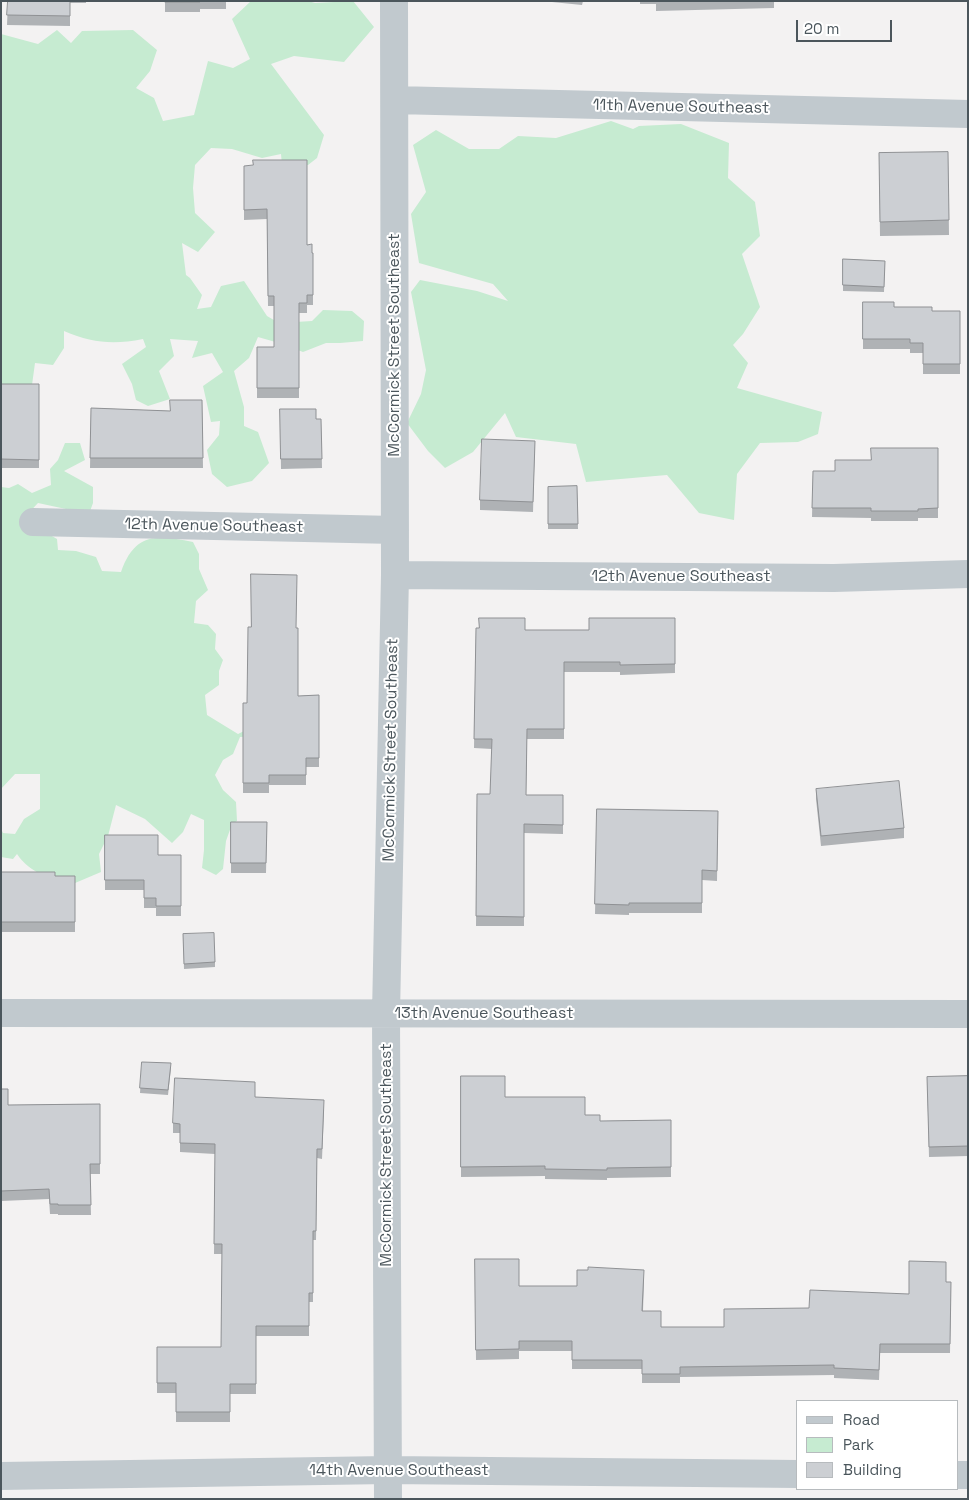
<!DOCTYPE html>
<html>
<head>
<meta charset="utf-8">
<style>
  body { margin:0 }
  #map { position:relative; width:969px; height:1500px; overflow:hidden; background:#f3f2f2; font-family:"Space Grotesk",sans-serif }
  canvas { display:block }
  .frame { position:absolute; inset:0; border:2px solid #4b565c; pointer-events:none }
  .legend { position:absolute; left:796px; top:1400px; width:162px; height:90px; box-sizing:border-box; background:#fff; border:1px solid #b7bbbe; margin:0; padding:6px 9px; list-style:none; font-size:15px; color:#4b565c }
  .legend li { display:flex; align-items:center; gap:10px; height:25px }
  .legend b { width:25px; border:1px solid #b7bbbe }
  .scale { position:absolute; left:796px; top:20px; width:96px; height:22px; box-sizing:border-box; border:2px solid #4b565c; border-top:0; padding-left:6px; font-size:15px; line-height:18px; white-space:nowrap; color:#4b565c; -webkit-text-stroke:4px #fff; paint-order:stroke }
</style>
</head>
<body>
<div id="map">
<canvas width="969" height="1500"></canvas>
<div class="frame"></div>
<ul class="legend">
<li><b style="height:6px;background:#c1c9ce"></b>Road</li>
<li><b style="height:14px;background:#c6ebd1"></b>Park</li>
<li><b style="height:14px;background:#cccfd3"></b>Building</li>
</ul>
<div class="scale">20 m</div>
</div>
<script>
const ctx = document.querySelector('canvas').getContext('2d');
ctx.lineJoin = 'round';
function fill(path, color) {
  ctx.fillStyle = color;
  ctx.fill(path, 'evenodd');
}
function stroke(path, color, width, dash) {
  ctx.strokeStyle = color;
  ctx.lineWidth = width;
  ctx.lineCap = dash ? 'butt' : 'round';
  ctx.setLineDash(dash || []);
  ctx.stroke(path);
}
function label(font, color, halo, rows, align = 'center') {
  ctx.font = font + ' "Space Grotesk",sans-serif';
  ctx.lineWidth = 4;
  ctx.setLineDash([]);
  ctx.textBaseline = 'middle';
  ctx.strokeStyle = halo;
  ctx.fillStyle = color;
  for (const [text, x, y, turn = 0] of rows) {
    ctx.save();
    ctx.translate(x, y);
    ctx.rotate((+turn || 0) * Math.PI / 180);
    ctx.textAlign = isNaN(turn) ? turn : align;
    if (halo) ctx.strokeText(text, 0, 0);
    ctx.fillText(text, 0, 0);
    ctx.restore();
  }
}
const green = new Path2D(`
  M251,1h57l7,2 38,-2 21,26 -30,35 -50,-6 -23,8 53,71 -7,23 -9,7h-26l-1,-11 -19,4 -30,-9 -21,-1 -16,17 -2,23 2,25 20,19 -17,20 -16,-9 4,32 4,3 12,17 -5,14 14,-2 10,-21 23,-5 23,35 12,7 33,-2 11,-11 29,1 12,10 -1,20 -23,2h-14l-23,9 -24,-9 -21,-6 -9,21 -15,13 10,36v19l14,6 11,31 -17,18 -25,6 -15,-13 -5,-24 12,-15 1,-14 -9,1 -8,-36 20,-14 -11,-19 -20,5 6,-17 -28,-2 4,17 -15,15 11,28 -22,7 -12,-6 -4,-16 -10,-20 24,-17 -3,-8c-30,6 -51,4 -79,-8v17l-11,17 -18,-2 -3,22 -31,20v-371l37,10 19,-14 14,13 11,-12 51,-1 24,20 -7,21 -14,17 18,10 9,23 31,-6 14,-54 25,7 17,-9 -18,-40z
  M611,121l22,8 6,-3 42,-2 48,19 -1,35 27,24 5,34 -18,18 18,53 -17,27 -10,11 15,18 -11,25 85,24 -4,22 -20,8 -38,1 -23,31 -3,46 -35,-7 -32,-38 -81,7 -10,-38 -60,-7 -11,-24 -32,39 -28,16 -17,-17 -21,-28 14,-29 5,-24 -15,-78 9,-12 57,11 31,10 -15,-17 -74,-21 -8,-49 15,-22 -13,-47 23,-15 33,19h30l19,-13 38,2z
  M65,443h15l5,17 -21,11 29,16v16l-4,11 -51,-11 -15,16 34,20 1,11 18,1 20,6 6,14 19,1c14,-40 36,-37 72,-30l6,12v15l9,21 -12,11 -2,22 14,2 8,9 -1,15 8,11 -4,11v14l-14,10 2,20 31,19 10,-5 9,7 -17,1 -7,17 -10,6 -8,15 8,15 13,12 1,19 -5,3 -6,17 -3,28 -7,6 -14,-7 2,-18v-30l-13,-6 -8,18 -11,11 -27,-24 -29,-14 -8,31 -9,18 2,18 -33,14c-20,-9 -38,-13 -51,-32l-4,5 -12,-2v-28l2,4 12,1 9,-15 16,-10v-35h-25l-14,15v-302l8,1 9,-4 14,9 19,-8 -1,-16 8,-9z`);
const minor = new Path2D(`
  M395,100l573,14
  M33,522l362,8
  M395,575l439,3 134,-4
  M1,1013l967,1
  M958,1475h10
  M1,1476l387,-6 410,4
  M388,1499l-2,-485 9,-439 -1,-574`);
const wall = new Path2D(`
  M8,1h78v2h-16v23l-63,-1z
  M165,1h61v8h-26v3h-35z
  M552,1h31l-1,4 -30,-3z
  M640,1h134v7l-118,3v-7h-16z
  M948,152l1,83 -69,1 -1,-83z
  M244,166l63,79 5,8h1v52h-6v8h-8v85h-42v-51h17v-41h-6l-1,-87 -23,1z
  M843,259l42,2 -1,31 -41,-1z
  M863,302l31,5 38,4h28v63h-37v-21h-13v-4h-47z
  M1,384h38v84h-38z
  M202,400l1,68h-113l1,-60 79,3z
  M280,409l36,10h5l1,49 -41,1z
  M535,441l-2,71 -53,-2v-10z
  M938,448v70h-20v3h-47v-3l-59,-1 1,-46h22l36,-11z
  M577,486l1,43h-30v-42z
  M675,618v55l-55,2v-3h-56v67h-37l-1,56h37v39l-39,-1v93h-48l1,-132h13l2,-45 -18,-1 2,-120 49,2h64z
  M296,628l2,68 21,-1v72h-13v18h-37v8h-26v-90h4z
  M816,789l88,39v10l-83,8 -5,-47z
  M597,809l121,2 -1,70 -15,-1v33h-73v2l-34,-1z
  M231,822h36l-1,51h-35z
  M105,835l53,20h23v61h-25v-8h-12v-18h-39z
  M1,872l54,4h20v56h-74z
  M183,934l32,28v5l-31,2z
  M142,1062l29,6 -3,27 -28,-2z
  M461,1076l44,21 80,18 15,6 71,-1v57l-64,1v2l-62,-1v-3l-84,1z
  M968,1076v80l-39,1 -2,-80z
  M1,1089l7,16 92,-1v70h-10l1,41h-33v-1h-8l-1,-15 -48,2z
  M255,1097l69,13 -2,49 -5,-1 -1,82h-3v62h-4v34h-53v58h-26v28h-54v-29h-19v-46h64l1,-93h-8l1,-100 -35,-2v-19h-7v-10z
  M475,1259l44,27h58l67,-6 -1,31 18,16h63l85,-19 100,-14 37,-12h5l-1,71h-70l-1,27 -45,-2v-3l-154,2v6h-38v-14h-70v-18h-53v8l-43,1z`);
const building = new Path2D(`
  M8,1h62v15l-63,-1z
  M165,1h35v1h-35z
  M948,152l1,68 -69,2 -1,-69z
  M253,160h54v85l5,-1v9h1v42h-6v8h-8v85h-42v-41h17v-51h-6l-1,-87 -23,1v-44l9,-1z
  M843,259l42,2 -1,26 -41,-2z
  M863,302h31v5h38v4h28v53h-37v-21h-13v-4h-47z
  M1,384h38v76l-38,-1z
  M170,400h32l1,58h-113l1,-50 79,3z
  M280,409h36v10h5l1,40h-41z
  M482,439l53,2 -2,61 -53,-2z
  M871,448h67v60l-20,1v2h-47v-3h-59l1,-37h22v-11h36z
  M577,486l1,38h-30v-37z
  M251,574l46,1 -1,53h2v68l21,-1v63h-13v17h-37v8h-26v-80h4l1,-76h3z
  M479,618h46v12h64v-12h86v46l-55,1v-3h-56v67h-37l-1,66h37v30l-39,-1v93l-48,-1 1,-122h13l2,-55h-18l2,-111h3z
  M899,781l5,47 -83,8 -5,-47z
  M597,809l121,2 -1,60 -15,-1v33h-73v2l-34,-1z
  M231,822h36l-1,41h-35z
  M105,835h53v20h23v51h-25v-8h-12v-18h-39z
  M1,872h54v4h20v46h-74z
  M214,933l1,29 -31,2 -1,-30z
  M142,1062l29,1 -3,27 -28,-2z
  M461,1076h44v21h80v18h15v6l71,-1v47l-64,1v2l-62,-1v-3l-84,1z
  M968,1076v70l-39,1 -2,-70z
  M175,1078l80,4v15l69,3 -2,49h-5l-1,82h-3v62h-4v33h-53v58h-26v28h-54v-29h-19v-36h64l1,-103h-8l1,-100 -35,-1v-19l-7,-1z
  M1,1089h7v16l92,-1v60h-10l1,41h-33v-1h-8l-1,-15 -48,2z
  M475,1259h44v27h58v-16h11v-3l56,3 -2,41h19v16h63v-18l85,-1 1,-18 99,4v-33l37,1v20h5l-1,62h-70l-1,26 -45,-2v-3l-154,2v7h-38v-14h-70v-19h-53v8l-43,1z`);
const streetNames = [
  ["11th Avenue Southeast",681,107,1],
  ["McCormick Street Southeast",395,345,-90],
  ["12th Avenue Southeast",214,526,1],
  ["12th Avenue Southeast",681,577],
  ["McCormick Street Southeast",391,750,-89],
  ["13th Avenue Southeast",484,1014],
  ["McCormick Street Southeast",387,1155,-90],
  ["14th Avenue Southeast",399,1471]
];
fill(green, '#c6ebd1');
stroke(minor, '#c1c9ce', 28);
fill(wall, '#afb2b5');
fill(building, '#cccfd3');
stroke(building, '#8f9194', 1);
label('16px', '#4b565c', '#fff', streetNames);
</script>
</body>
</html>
